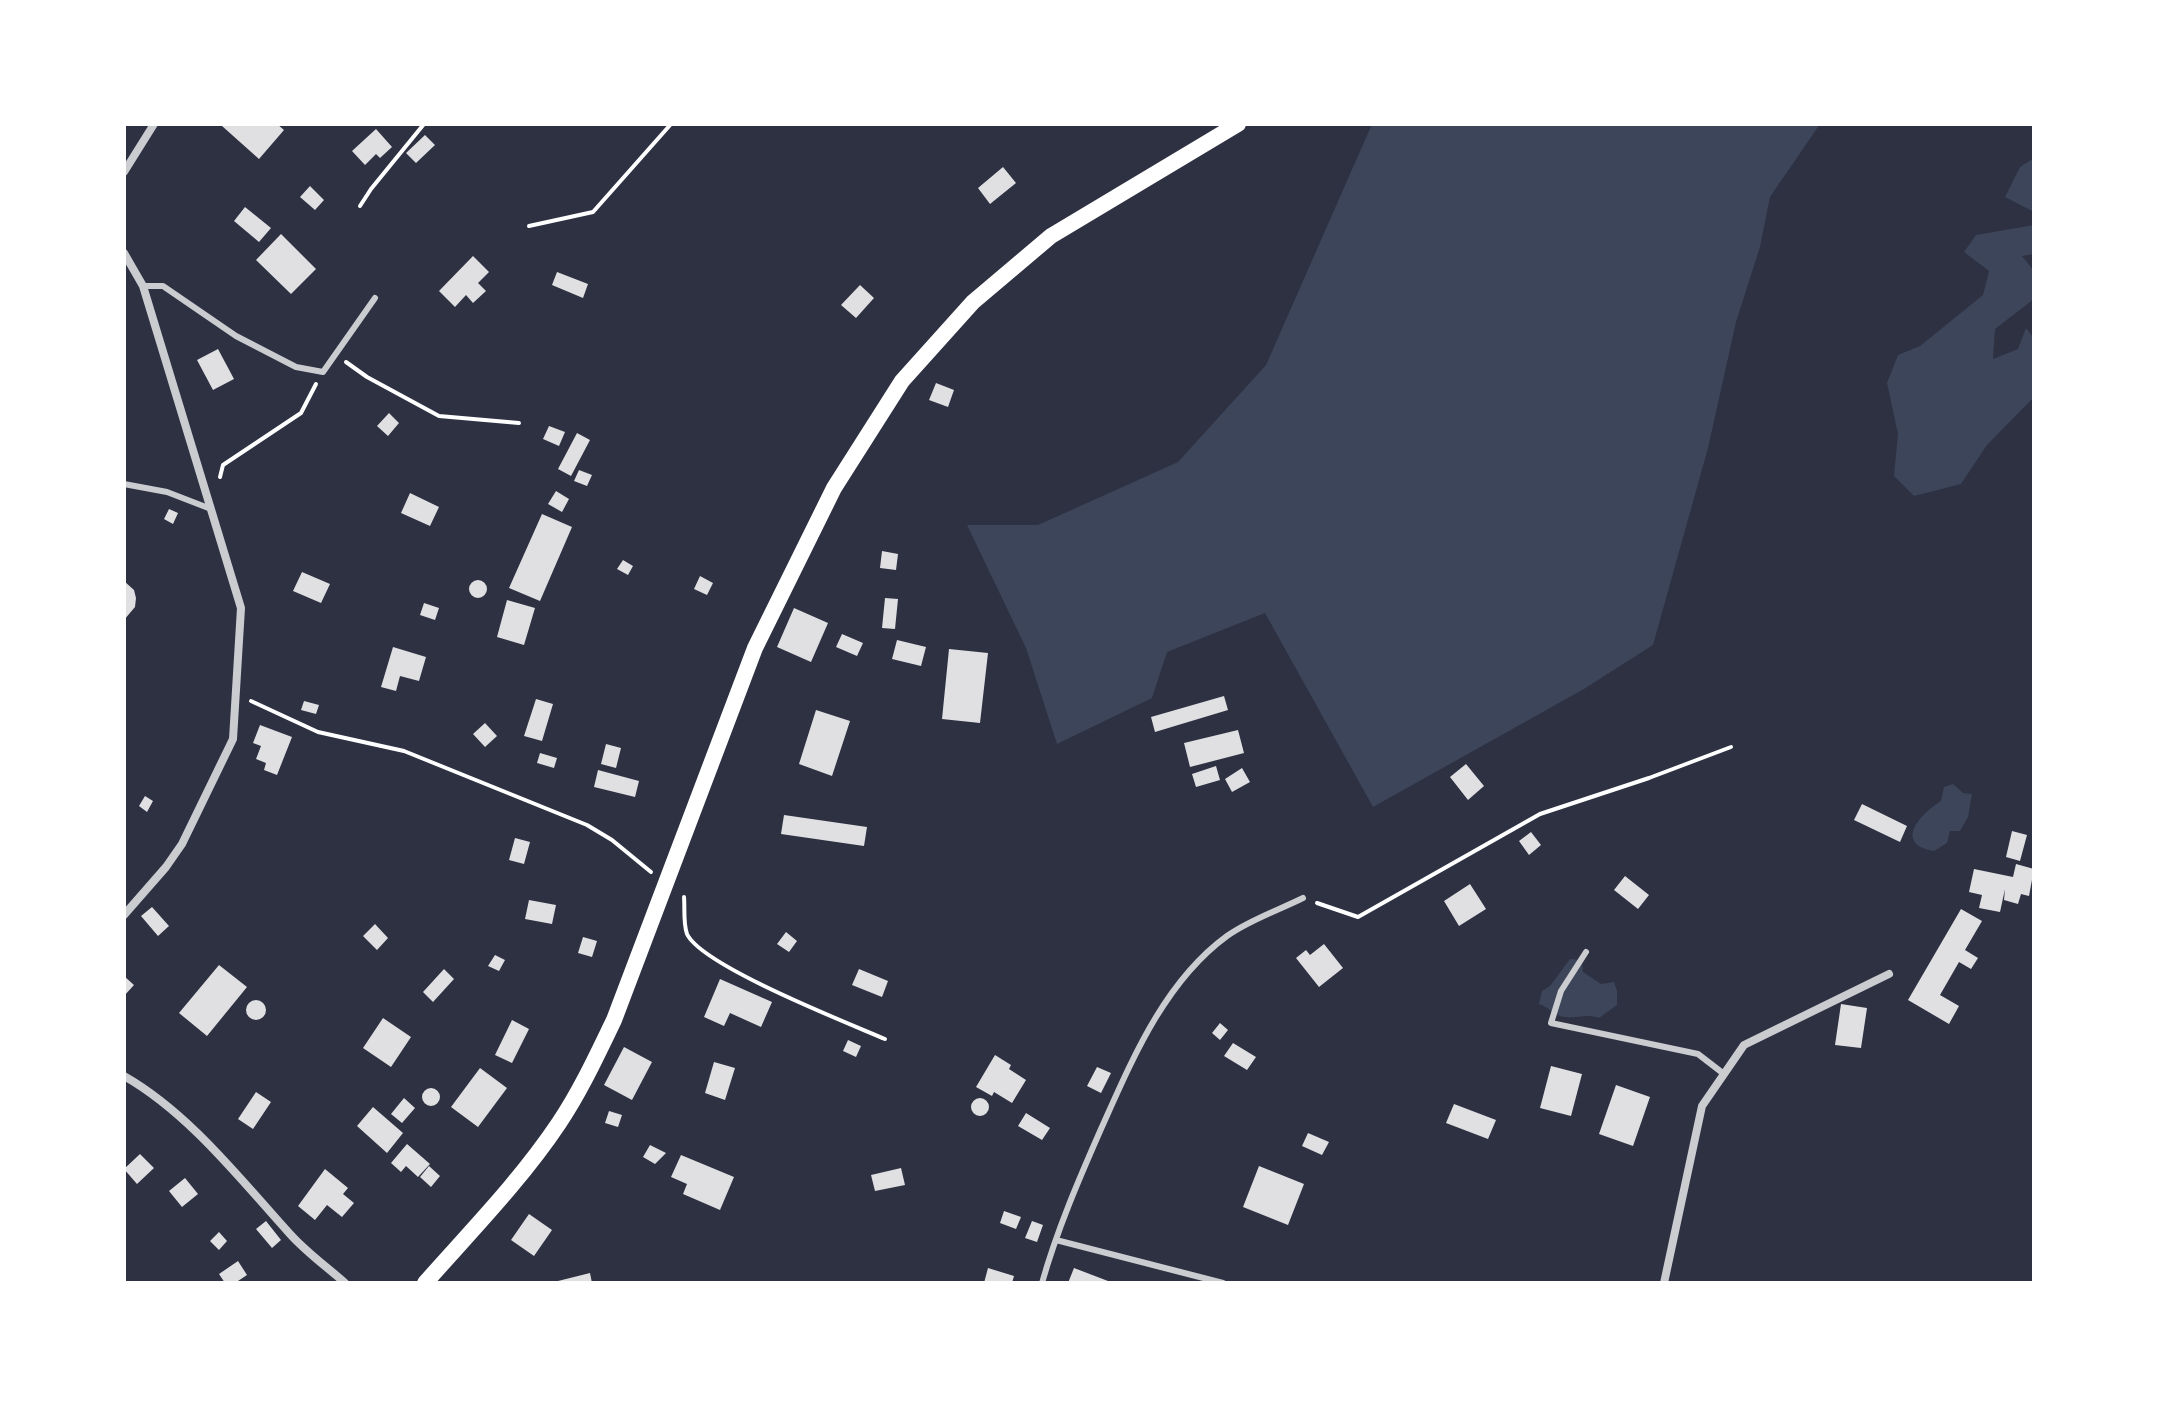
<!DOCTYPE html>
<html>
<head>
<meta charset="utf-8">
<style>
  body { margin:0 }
  #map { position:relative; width:2158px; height:1407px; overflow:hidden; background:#2d3142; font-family:Figtree,sans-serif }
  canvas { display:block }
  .frame { position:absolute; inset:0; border:126px solid #fff; pointer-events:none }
</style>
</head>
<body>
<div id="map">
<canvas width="2158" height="1407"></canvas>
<div class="frame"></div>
</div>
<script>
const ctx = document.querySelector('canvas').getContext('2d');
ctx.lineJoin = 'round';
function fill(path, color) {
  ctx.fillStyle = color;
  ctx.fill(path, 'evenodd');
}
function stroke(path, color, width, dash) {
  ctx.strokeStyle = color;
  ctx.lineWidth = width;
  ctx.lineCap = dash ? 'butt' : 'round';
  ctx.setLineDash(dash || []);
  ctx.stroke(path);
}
const green = new Path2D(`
  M1372,124h448l-50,73 -10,50 -24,75 -28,126 -55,197 -69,44 -211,118 -108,-194 -98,39 -15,46 -95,46 -31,-96 -59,-123h71l140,-63 88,-97z
  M2034,158v54l-29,-15 15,-30z
  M2034,225v29l-12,2 12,15v28l-39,30 -2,30 25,-10 8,-21 8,10v59l-47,48 -26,39 -47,12 -20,-20 4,-42 -11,-51 11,-28 22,-9 63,-51 6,-24 -25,-19 12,-17z
  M1953,784l10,9 9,1 -4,23 -8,14h-10l-3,12 -13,8c-41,-7 -14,-37 7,-50l3,-14z
  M1570,959l12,1 1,12 18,12 13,-2 3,9v14l-18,13c-12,-5 -23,1 -35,-1 -9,-1 -15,-10 -25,-13l3,-13 8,-5z`);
const building = new Path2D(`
  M224,124h53l7,6 -25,29 -37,-33z
  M376,129l16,18 -12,11 -4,-4 -11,11 -13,-14z
  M425,135l10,10 -19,18 -10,-10z
  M1003,167l13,16 -26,21 -12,-16z
  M310,186l14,14 -9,10 -15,-13z
  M245,207l26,21 -12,14 -25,-21z
  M281,234l35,35 -25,25 -35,-34z
  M473,256l16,16 -11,11 8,8 -13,12 -7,-8 -11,12 -16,-16z
  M557,272l31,12 -5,14 -31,-13z
  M860,285l14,13 -18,20 -15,-13z
  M218,349l16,30 -21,11 -16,-30z
  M936,383l18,7 -6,17 -19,-7z
  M389,413l10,10 -11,13 -11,-10z
  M549,426l16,6 -6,14 -16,-7z
  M577,433l13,7 -19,36 -13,-7z
  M579,470l13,5 -5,11 -13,-5z
  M556,491l13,8 -7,13 -14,-8z
  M410,493l29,14 -9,19 -29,-13z
  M169,509l9,4 -5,11 -9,-5z
  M542,514l30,13 -32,74 -31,-13z
  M882,551l16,3 -2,16 -16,-2z
  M623,560l10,6 -5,9 -11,-6z
  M302,572l28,12 -9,19 -28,-12z
  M700,576l13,7 -6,12 -13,-6z
  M469 589a9 9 0 1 1 18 0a9 9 0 1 1-18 0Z
  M124,581l10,9 2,8 -1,9 -11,13z
  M885,598l13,1 -3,30 -13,-1z
  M507,600l28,8 -11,37 -27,-8z
  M424,603l15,5 -4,12 -15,-5z
  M794,608l34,15 -17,39 -34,-15z
  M842,634l21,9 -6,13 -21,-9z
  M897,640l29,7 -5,19 -29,-7z
  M393,647l33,10 -7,24 -19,-5 -4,15 -15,-4z
  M949,649l39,4 -8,70 -38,-4z
  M1224,696l4,14 -73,22 -4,-15z
  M536,699l17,5 -11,37 -18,-5z
  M304,701l15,4 -3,9 -15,-4z
  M816,710l34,11 -18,55 -33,-12z
  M485,723l12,13 -12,11 -12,-13z
  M260,725l32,12 -15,38 -13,-5 2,-7 -10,-4 5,-13 -8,-3z
  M1238,730l6,23 -54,14 -6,-24z
  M606,744l15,4 -5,20 -15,-4z
  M540,753l17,5 -3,10 -17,-5z
  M1466,764l18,22 -16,14 -18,-23z
  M1216,766l4,14 -24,7 -4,-13z
  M1242,768l8,14 -18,10 -7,-13z
  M598,770l41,11 -4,16 -41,-10z
  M145,796l8,5 -6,11 -8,-6z
  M1862,804l45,22 -7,16 -46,-22z
  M784,815l83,12 -3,19 -83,-12z
  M2012,831l15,4 -7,26 -14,-4z
  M1531,832l10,13 -12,10 -10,-14z
  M515,838l15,4 -6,22 -15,-4z
  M2016,864l18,5 -5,27 -8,-2 -3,10 -14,-4 1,-11 -5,23 -21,-4 3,-13 -13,-3 5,-23 39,8z
  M1625,876l24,19 -11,14 -24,-19z
  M1470,884l16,25 -27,17 -15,-25z
  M529,900l27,5 -4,19 -27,-5z
  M152,907l17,19 -11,10 -17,-20z
  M1961,909l21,12 -17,29 13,8 -7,11 -12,-7 -19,33 19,11 -10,18 -41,-24z
  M375,924l13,14 -11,12 -14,-14z
  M786,932l11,9 -8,11 -12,-8z
  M583,937l14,4 -5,16 -14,-4z
  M1324,944l19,24 -24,19 -23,-29 10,-8 4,5z
  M495,955l10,5 -6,11 -11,-5z
  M219,965l28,22 -40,49 -28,-23z
  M444,969l10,10 -21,23 -10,-10z
  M859,969l29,12 -6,16 -30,-12z
  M124,976l10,9 -10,11z
  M720,979l52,23 -11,25 -31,-14 -6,13 -20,-9z
  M246 1010a10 10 0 1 1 20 0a10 10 0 1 1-20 0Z
  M1841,1004l26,4 -6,40 -26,-3z
  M383,1018l28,19 -20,30 -28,-19z
  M512,1020l17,9 -17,34 -17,-8z
  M1220,1023l8,7 -8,10 -8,-7z
  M848,1040l13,6 -5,11 -13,-6z
  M1233,1043l23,14 -9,13 -23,-14z
  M624,1047l28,15 -20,38 -28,-15z
  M995,1055l16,10 -2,4 17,11 -14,23 -18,-11 -2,4 -16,-9z
  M714,1062l21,6 -10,32 -20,-7z
  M1551,1066l31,8 -11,42 -31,-8z
  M1097,1067l14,6 -10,20 -14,-7z
  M480,1068l27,20 -29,39 -27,-20z
  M1616,1085l34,12 -17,49 -34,-12z
  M422 1097a9 9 0 1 1 18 0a9 9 0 1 1-18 0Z
  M256,1092l15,10 -18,27 -15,-10z
  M971 1107a9 9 0 1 1 18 0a9 9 0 1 1-18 0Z
  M404,1098l11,10 -13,15 -11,-9z
  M1454,1104l42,16 -8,19 -42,-16z
  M373,1107l30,26 -16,20 -30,-27z
  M609,1111l13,4 -4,12 -13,-4z
  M1026,1113l24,15 -8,12 -24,-14z
  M1308,1133l21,9 -7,13 -20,-9z
  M407,1144l23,20 -12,13 -12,-11 -5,6 -10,-9z
  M650,1145l16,8 -11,11 -12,-7z
  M140,1154l14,14 -17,16 -13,-15z
  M681,1155l53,22 -14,33 -37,-16 4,-10 -16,-7z
  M429,1166l11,10 -9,11 -11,-10z
  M1259,1166l45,18 -16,41 -45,-18z
  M901,1168l4,17 -30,6 -4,-16z
  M325,1169l23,19 -5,6 11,9 -12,14 -15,-12 -12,15 -17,-14z
  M185,1178l13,16 -16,13 -13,-16z
  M1004,1211l17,6 -5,12 -16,-6z
  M529,1214l23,16 -18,26 -23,-16z
  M266,1221l15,19 -9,8 -16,-19z
  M1032,1221l11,4 -6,17 -12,-4z
  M219,1232l8,9 -8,9 -9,-9z
  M238,1261l9,14 -12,8h-10l-6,-9z
  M988,1268l26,8 -2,7h-28z
  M1074,1268l34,13v2h-40z
  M590,1273l2,10h-38v-1z`);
const path = new Path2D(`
  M360,206l11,-17 53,-65
  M529,226l64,-14 78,-88
  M346,362l21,15 72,39 80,7
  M220,477l3,-12 78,-52 15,-29
  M251,701l67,31 86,19 183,74 25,15 39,32
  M684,897c1,11 -1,26 3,37 15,32 161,89 198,105
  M1317,903l41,14 182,-103 109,-36 82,-31`);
const service = new Path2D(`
  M143,286h20l73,50 60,31 27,5 52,-74
  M124,484l43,8 44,17
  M1586,952l-25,39 -10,32 147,31 26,20
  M1056,1240l167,43
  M1042,1283c15,-53 37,-104 59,-154 31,-69 63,-147 126,-193 22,-16 52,-26 76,-38`);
const minor = new Path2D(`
  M124,172l30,-48
  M124,253l19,33 98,322 -8,131 -51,105 -16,23 -42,48
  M124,1076c65,37 116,103 166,158 16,18 37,33 55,49
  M1664,1283l38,-177 42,-61 145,-71`);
const secondary = new Path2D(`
  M425,1283c46,-52 96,-103 134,-160 22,-33 38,-68 55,-103l141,-372 79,-160 68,-107 71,-79 78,-66 187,-112`);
fill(green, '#3c4559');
fill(building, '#e0e0e3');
stroke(path, '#fff', 4);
stroke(service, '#caccd0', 6);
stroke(minor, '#caccd0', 8);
stroke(secondary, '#fff', 16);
</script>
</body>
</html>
